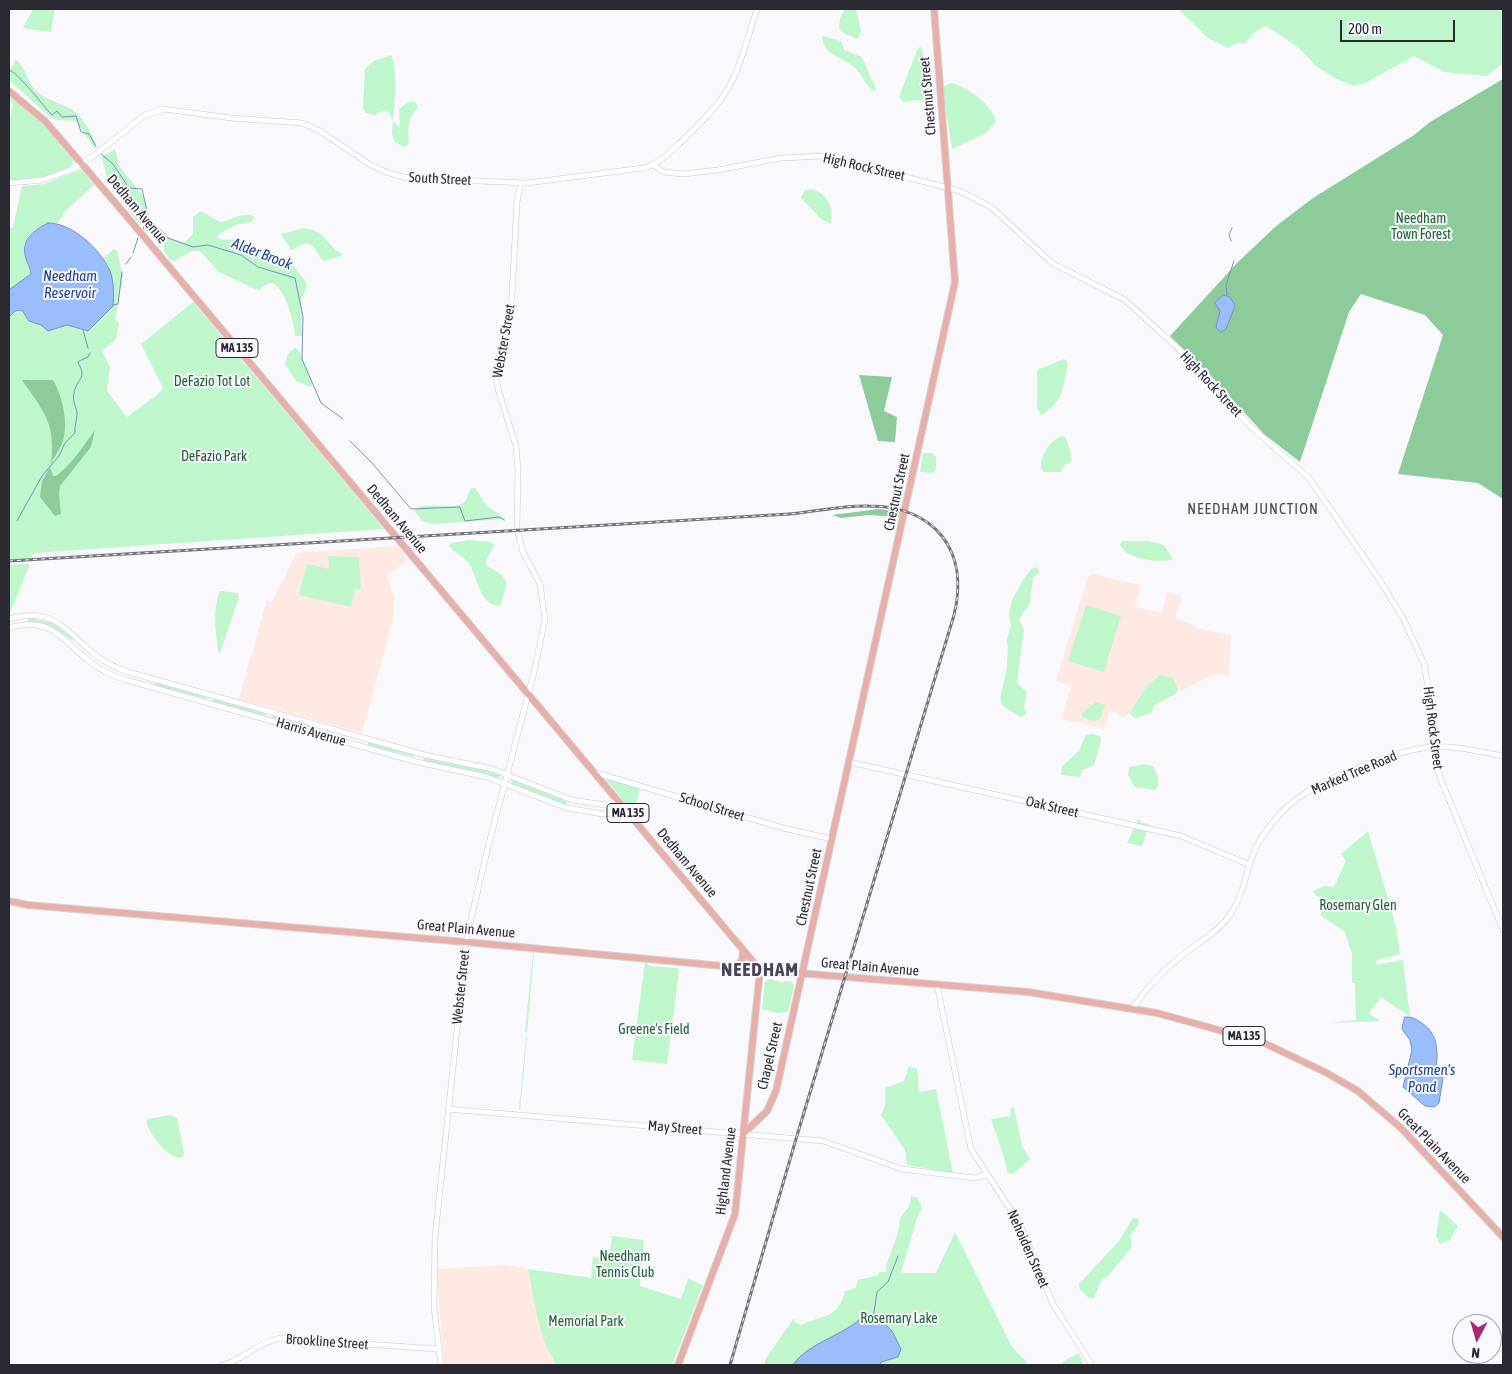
<!DOCTYPE html>
<html>
<head>
<meta charset="utf-8">
<style>
  body { margin:0 }
  #map { position:relative; width:1512px; height:1374px; overflow:hidden; background:#f9f8fd; font-family:"Asap Condensed",sans-serif }
  canvas { display:block }
  .frame { position:absolute; inset:0; border:10px solid #2a2831; pointer-events:none }
  .north { position:absolute; left:1452px; top:1314px; width:50px; height:50px; box-sizing:border-box; background:#f9f8fd; border:1px solid #a6a5ab; border-radius:50%; rotate:186deg; font-size:14px; font-weight:700; line-height:20px; text-align:center; color:#2a2831 }
  .north::after { content:''; display:block; margin:auto; width:18px; height:22px; background:#a92774; clip-path:polygon(50% 0,100% 100%,50% 72%,0 100%) }
  .scale { position:absolute; left:1340px; top:20px; width:115px; height:22px; box-sizing:border-box; border:2px solid #2a2831; border-top:0; padding-left:6px; font-size:15px; line-height:18px; white-space:nowrap; color:#2a2831; -webkit-text-stroke:4px #f9f8fd; paint-order:stroke }
</style>
</head>
<body>
<div id="map">
<canvas width="1512" height="1374"></canvas>
<div class="frame"></div>
<div class="north">N</div>
<div class="scale">200 m</div>
</div>
<script>
const ctx = document.querySelector('canvas').getContext('2d');
ctx.lineJoin = 'round';
function fill(path, color) {
  ctx.fillStyle = color;
  ctx.fill(path, 'evenodd');
}
function stroke(path, color, width, dash) {
  ctx.strokeStyle = color;
  ctx.lineWidth = width;
  ctx.lineCap = dash ? 'butt' : 'round';
  ctx.setLineDash(dash || []);
  ctx.stroke(path);
}
function label(font, color, halo, rows, align = 'center') {
  ctx.font = font + ' "Asap Condensed",sans-serif';
  ctx.lineWidth = 4;
  ctx.setLineDash([]);
  ctx.textBaseline = 'middle';
  ctx.strokeStyle = halo;
  ctx.fillStyle = color;
  for (const [text, x, y, turn = 0] of rows) {
    ctx.save();
    ctx.translate(x, y);
    ctx.rotate((+turn || 0) * Math.PI / 180);
    ctx.textAlign = isNaN(turn) ? turn : align;
    if (halo) ctx.strokeText(text, 0, 0);
    ctx.fillText(text, 0, 0);
    ctx.restore();
  }
}
const education = new Path2D(`
  M399,546l7,11 1,4 -20,15 7,21v19l-32,117 -123,-34 28,-99 5,1 25,-48z
  M1093,574l47,11 -5,22 27,6 5,-21 15,4 -7,21 28,13 28,5 -2,41 -14,-2 -93,44 -5,-5 -7,-2 -5,17 -43,-9 9,-34 -15,-4 31,-102 1,-3z
  M506,1265l22,4 17,72 5,15 7,9h-113l-8,-96z`);
const green = new Path2D(`
  M33,9h22l-4,23 -28,-4z
  M845,9h11l5,22 -3,8 -13,-5 -6,-6 1,-10z
  M1178,9h325v55l-17,12 -42,-4 -30,-16 -49,27 -11,3 -17,-7 -20,-12 -19,-20 -32,-21 -10,5 -12,13 -5,-2 -11,6 -20,-10z
  M822,36l19,5 3,9 18,7 15,34c-10,-1 -13,-12 -18,-19 -11,-15 -36,-14 -37,-36z
  M921,47l9,26 3,29 -2,4 -12,-6 -16,2 -4,-5 19,-49z
  M391,55c7,11 4,51 2,65l-5,-8 -7,-1 -6,4 -9,-2 -3,-5 2,-39 9,-8z
  M15,59c11,7 11,21 19,30 9,9 20,12 31,17 16,6 25,25 32,39h-5l-16,-24 -20,-1 -6,-3 -41,-37v-12l4,-1z
  M951,83c17,4 41,21 45,39l-10,11 -34,16 -9,-56 1,-7z
  M9,95l32,27 32,38 -2,6 -26,11 -36,4v-57l4,-20 -4,-5z
  M408,102h7l3,5c-11,12 -10,21 -9,36l-4,4 -10,-5 -3,-8 1,-13 7,7 -1,-19z
  M115,149l5,18 24,30 6,27 -4,4 -10,-8 -29,-41 -5,-22z
  M81,169l13,16 -29,26 -7,12c-14,0 -36,11 -34,28 0,9 6,15 7,23l-22,16v-61l4,-2 9,-41 23,-2z
  M812,189c16,5 22,19 19,35l-10,-5 -20,-21 4,-8z
  M201,211l19,11c11,-1 24,-12 35,-5l-4,5 -16,3 -17,10 -1,3 7,2 16,-1 14,10 34,11 17,20 2,6 -6,14 1,36h-7c-1,-16 -9,-44 -22,-53l-6,1 -8,6 -6,-2 -34,-16 -19,-21h-8l-18,10 -5,-2 -5,-8v-15l20,7 9,-9v-17z
  M304,228c25,4 19,15 38,26l-1,2 -17,5c-8,-5 -8,-20 -21,-17 -5,2 -8,5 -12,6l-10,-16z
  M114,249l3,2 6,25 -8,44 4,3 -3,16 -14,12 8,16 -3,24 20,26 30,-22 6,-7 -22,-44 52,-42 191,227 -350,24 -3,5 -22,2v-243l6,-6 7,-1 25,20 20,-5 18,6 7,-3 21,-24 -3,-33 -9,-11z
  M295,347l5,5 12,31 -1,4 -15,-6 -11,-17 3,-10z
  M1064,359l3,2 1,4c-6,23 -3,36 -27,50l-4,-7v-38z
  M1065,436l6,17v9l-7,3 -3,7h-18c-8,-11 9,-36 22,-36z
  M923,453h9l4,4v12l-3,4 -13,-1z
  M471,488h4l12,18 19,13 -74,5 -10,-3 -8,-11c14,-11 40,4 52,-10 2,-3 3,-9 5,-12z
  M469,540l22,2 4,3c-22,32 2,15 12,38l-7,23c-22,0 -23,-34 -33,-45 -5,-6 -13,-8 -18,-15l2,-3z
  M1122,541h27l15,4 9,14c-12,5 -49,0 -53,-15z
  M328,556l31,1 2,32h-6l-4,18 -52,-12 8,-31 22,5z
  M30,564l-21,51v-50z
  M1037,567l3,4 -7,7 -3,25 -11,16 5,11 -7,53 10,9 -3,14 2,8 -6,3 -17,-11 -3,-7 6,-26 2,-22 -1,-12 4,-14 -2,-12 3,-13 11,-20 8,-11z
  M220,591l18,2 1,4 -19,56 -2,-1c-2,-20 -6,-42 2,-61z
  M1086,605l35,11 -17,56 -36,-11z
  M29,618l26,5 20,16 -4,1 -22,-14 -21,-4z
  M1160,675l13,3 4,8v7l-22,12 -4,8 -15,5 -4,-2 -2,-4 17,-26z
  M157,682l49,14 1,3 -54,-13z
  M214,698l49,14 3,3 -3,2 -51,-15z
  M1096,702l10,3 -7,15 -6,1 -11,-4v-4z
  M274,715l41,11 2,4 -46,-12z
  M1092,734l8,2 1,5 -7,24 -12,5 -2,7 -19,-2 1,-9 17,-15 6,-15z
  M368,742l44,12 3,3 -47,-11z
  M426,758l67,13 8,5 -3,2 -73,-16 -2,-4z
  M1145,764l8,2c4,7 9,16 2,24l-20,-3 -7,-12 1,-8z
  M511,779l54,21 2,4 -3,1 -52,-21z
  M606,779l34,10 -4,15 -4,2 -7,-3z
  M1138,819l4,4 7,1 -7,22 -15,-3z
  M1368,831l28,95 4,28 -23,6 -1,5 27,-5 7,57 -29,-20 -12,16 11,8 -53,2 29,-3 -1,-37h-3v-29l-7,-22 -25,-17 7,-16 -11,-3 -3,-5 12,-5 9,1 12,-26 -5,-7z
  M533,952l1,1 -7,80 -2,-2z
  M645,962l5,4 27,2 2,3 -12,93 -35,-4z
  M770,979l10,3 10,-1 4,4 -6,27 -11,1 -15,-4 3,-28z
  M526,1037l1,1 -7,72 -1,-1z
  M909,1066l8,3 2,23 17,-3 17,84 -46,-8 -2,-15 -24,-35 4,-9v-18l19,-7z
  M1010,1108h4l8,38 8,13 -17,15 -6,-2 -3,-15 -13,-38 20,-3z
  M170,1115l7,3 7,35 -1,4c-14,4 -33,-22 -37,-35l2,-3z
  M911,1196l7,2 4,11 -5,9 -16,55h35l19,-41 57,115 14,14 -1,4h-261l2,-7 28,-40 1,4 6,3c23,-11 37,-6 44,-34l11,-3 2,-8 20,-5 1,-3h8l-1,-6 12,-33 2,-15 10,-13z
  M1440,1210l18,16 -8,14 -10,4 -4,-8z
  M1133,1218l6,1v4l-9,13 2,6 -1,6 -22,27 -8,6 -7,17h-5l-9,-8 -1,-6 40,-43z
  M612,1236l32,4 -4,46 41,13 7,-20 15,6 -31,80h-115c-19,-26 -22,-65 -29,-96l63,9 2,-21 16,1z
  M1079,1353l4,10 -2,2h-21l7,-6z`);
const forest = new Path2D(`
  M1503,79v420l-25,-16 -80,-9 45,-139 -18,-20 -64,-21 -12,18 -49,150 -36,-28 -54,-59 -40,-39 67,-73 38,-36 38,-29 101,-63 16,-13z
  M859,375l33,2 -8,34 13,6 -2,25 -17,-1z
  M22,380h31c10,17 17,48 8,66 -3,6 -7,11 -10,18 5,-41 -7,-52 -29,-84z
  M95,430l-4,17 -31,39 -1,7 2,21 -6,2 -15,-19 2,-16 8,-14 3,9h3c17,-13 27,-30 39,-46z
  M879,509l21,3 -1,5 -30,-2 -28,3 -9,-3z`);
const water = new Path2D(`
  M48,223c25,0 52,26 62,48 4,10 4,25 3,35l-25,25 -21,-6 -19,6 -7,-6 -12,-4 -7,-11 -7,1 -6,6v-27l22,-16c0,-5 -3,-9 -5,-15 -6,-19 7,-28 22,-36z
  M1223,295l7,2 5,9 -9,23 -6,3 -4,-5 4,-16 -5,-8z
  M1405,1017c6,0 10,1 15,5 19,11 18,30 16,49l7,7 -4,25 -5,4 -9,-1 -22,-19 9,-37 -2,-10 -8,-11z
  M864,1315l18,6 10,10 9,18 -3,8 -17,5 -1,3h-87c15,-23 54,-30 71,-50z`);
const stream = new Path2D(`
  M9,70c9,2 34,36 43,45l5,-4 5,6 14,-1 5,16 8,2 7,13
  M101,154l12,10 16,24 13,1 6,26 -2,6 9,5
  M143,229l3,-6
  M160,229l8,9 25,9 15,-2 33,10 17,12 37,11 8,39 -1,42 19,44 22,16
  M1231,241l-2,-6 3,-7
  M133,253l5,-15
  M126,264l5,-7
  M1227,295l-1,-10 8,-24
  M113,305l5,-1 4,-32
  M83,330l5,18
  M350,441l22,22 39,46 49,-2 5,14 34,-4 5,3
  M17,521l25,-45 17,-20 6,-13 10,-10c-1,-7 2,-13 2,-20 -1,-7 -5,-13 -3,-20 2,-14 14,-14 4,-30l1,-2 9,-4 2,-4
  M873,1319l4,-27 11,-10 10,-26`);
const minor = new Path2D(`
  M653,165l11,7 19,2 35,-4 63,-12 43,-2 136,35 31,16 61,56 73,37 55,50 70,76 59,52 70,101 25,41 20,44 10,56 3,47 4,13 62,150
  M9,183l34,-3 27,-10 22,-13 53,-42 19,-6 67,9 71,5 18,8 49,33 17,8 21,6 120,5 116,-15c17,-4 28,-17 40,-28 18,-18 38,-36 49,-59 11,-22 17,-49 25,-72
  M517,526l1,-55 -2,-25 -18,-57 -2,-16 16,-78 5,-93 4,-19
  M9,619c44,-13 56,11 85,35 11,9 24,15 38,19l293,82 67,14 80,31 33,5 13,-4
  M9,628c41,-13 52,11 80,33 12,10 26,16 41,20l287,81 70,15 80,31 36,6 24,-3
  M849,762l332,74 69,29
  M593,772l190,56 49,11
  M937,985l34,164 50,77 32,78 39,61
  M1133,1008c12,-18 29,-36 46,-50 15,-13 34,-22 47,-38 22,-27 19,-59 36,-83 10,-15 24,-31 39,-41 28,-19 98,-47 131,-49 23,-2 48,5 71,9
  M448,1109l375,32 79,28 72,9 12,-3
  M223,1365c21,-6 36,-23 58,-27l157,11
  M441,1365l-7,-58 1,-70 32,-301 21,-89 46,-175 11,-53 -5,-35 -17,-32 -5,-19`);
const major = new Path2D(`
  M9,91l36,30 79,92 636,757
  M9,901l19,4 438,37 332,31 230,19 129,21 105,29 63,30 33,19 43,37 102,109
  M734,967l8,-6 1,-11
  M743,1134l24,-23 9,-20 179,-809 -21,-273
  M678,1365l57,-151 25,-244`);
const rail = new Path2D(`
  M9,561l780,-47c26,-2 53,-9 80,-8 66,0 101,45 85,109l-158,524 -66,226`);
const shields = [
  [237,348,42],
  [628,813,42],
  [1244,1036,42]
];
const shieldNames = [
  ["MA 135",237,348],
  ["MA 135",628,813],
  ["MA 135",1244,1036]
];
const streetNames = [
  ["Chestnut Street",928,96,-95],
  ["High Rock Street",864,167,13],
  ["South Street",440,179,3],
  ["Dedham Avenue",137,209,50],
  ["Webster Street",504,341,-80],
  ["High Rock Street",1211,384,47],
  ["Chestnut Street",897,492,-78],
  ["Dedham Avenue",397,519,50],
  ["High Rock Street",1433,728,83],
  ["Harris Avenue",311,732,16],
  ["Marked Tree Road",1354,773,-23],
  ["School Street",712,807,17],
  ["Oak Street",1052,807,13],
  ["Dedham Avenue",687,863,50],
  ["Chestnut Street",809,887,-78],
  ["Great Plain Avenue",466,929,5],
  ["Great Plain Avenue",870,967,5],
  ["Webster Street",461,987,-84],
  ["Chapel Street",770,1056,-77],
  ["May Street",675,1128,5],
  ["Great Plain Avenue",1434,1146,46],
  ["Highland Avenue",726,1171,-83],
  ["Nehoiden Street",1028,1249,66],
  ["Brookline Street",327,1342,4]
];
const parkNames = [
  ["Needham",1421,219],
  ["Town Forest",1421,235],
  ["DeFazio Tot Lot",212,382],
  ["DeFazio Park",214,457],
  ["Rosemary Glen",1358,906],
  ["Greene's Field",654,1030],
  ["Needham",625,1257],
  ["Tennis Club",625,1273],
  ["Rosemary Lake",899,1319],
  ["Memorial Park",586,1322]
];
const waterNames = [
  ["Alder Brook",262,254,21],
  ["Needham",70,276],
  ["Reservoir",70,293],
  ["Sportsmen's",1422,1070],
  ["Pond",1422,1087]
];
const neighbourhoodNames = [
  ["NEEDHAM JUNCTION",1253,509]
];
const districtNames = [
  ["NEEDHAM",760,970]
];
fill(education, '#feeae2');
fill(green, '#c0f6cb');
fill(forest, '#8dcc9a');
fill(water, '#9abefb');
stroke(water, '#7891be', 1);
stroke(stream, '#7891be', 1);
stroke(minor, '#c7c4db', 6);
stroke(major, '#d4d4d6', 8);
stroke(minor, '#fff', 5);
stroke(major, '#e8afa9', 6);
stroke(rail, '#74737a', 3);
stroke(rail, '#f9f8fd', 1, [4]);
for (const [x, y, w] of shields) {
  const box = new Path2D();
  box.roundRect(x - w / 2, y - 9.5, w, 19, 4);
  ctx.fillStyle = '#f9f8fd';
  ctx.fill(box);
  stroke(box, '#2a2831', 1);
}
label('bold 12px', '#2a2831', null, shieldNames);
label('14px', '#2a2831', '#f9f8fd', streetNames);
label('14px', '#1f6234', '#f9f8fd', parkNames);
label('italic 15px', '#1c4389', '#f9f8fd', waterNames);
ctx.letterSpacing = '1px';
label('15px', '#484558', '#f9f8fd', neighbourhoodNames);
ctx.letterSpacing = '0px';
ctx.letterSpacing = '1px';
label('bold 19px', '#484558', '#f9f8fd', districtNames);
ctx.letterSpacing = '0px';
</script>
</body>
</html>
